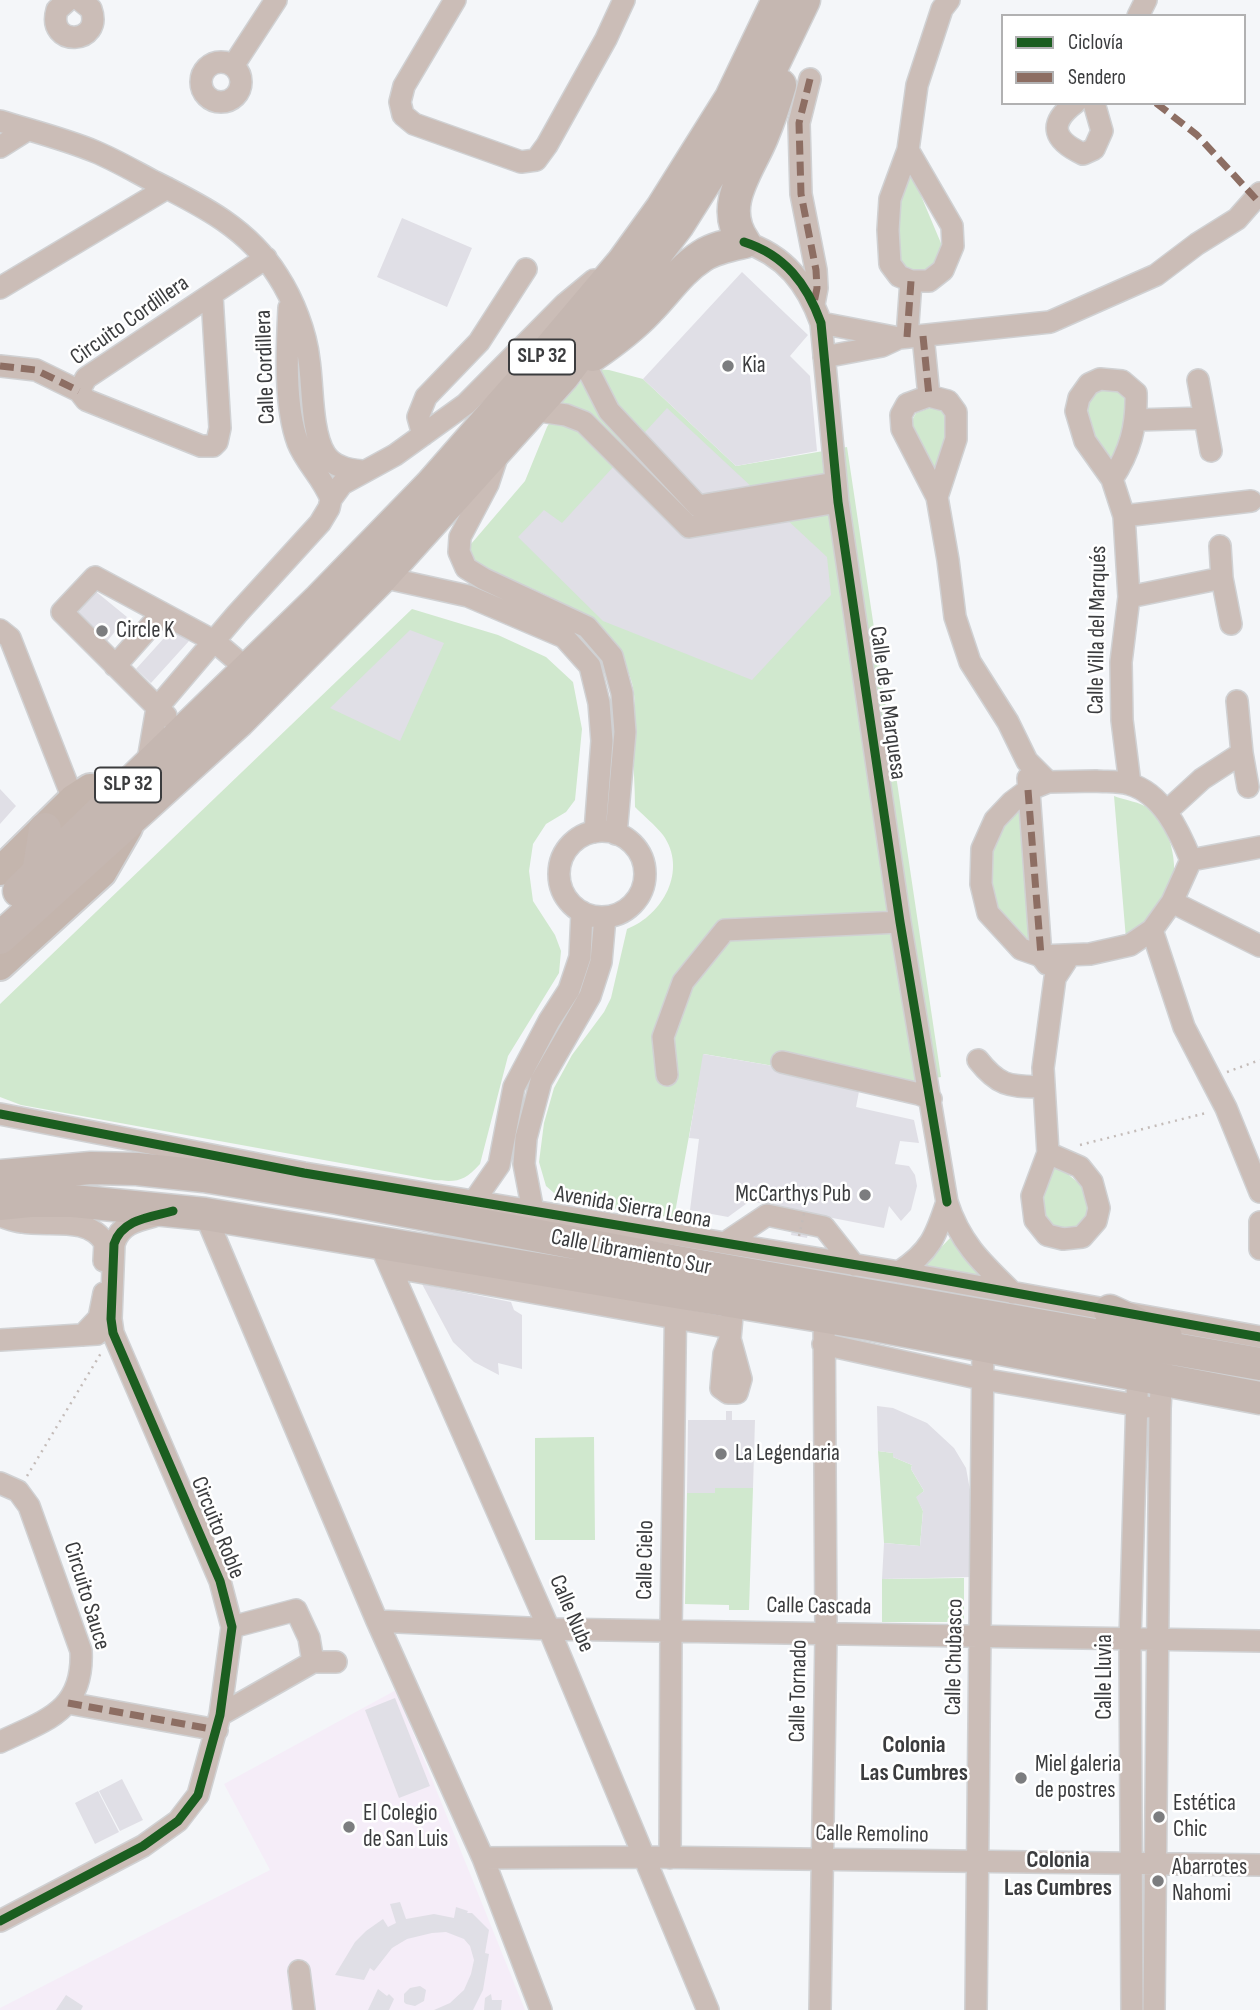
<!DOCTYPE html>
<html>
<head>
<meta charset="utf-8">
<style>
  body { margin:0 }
  #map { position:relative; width:1260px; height:2010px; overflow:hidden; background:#f4f6f9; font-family:"Sofia Sans Condensed",sans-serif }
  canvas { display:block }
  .legend { position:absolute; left:1001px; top:14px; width:245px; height:91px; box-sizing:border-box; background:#fff; border:2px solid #b1b1b2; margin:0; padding:9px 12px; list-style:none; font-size:21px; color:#3b3c3e }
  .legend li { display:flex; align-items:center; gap:14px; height:35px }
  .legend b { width:35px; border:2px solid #b1b1b2 }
</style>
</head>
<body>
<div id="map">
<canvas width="1260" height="2010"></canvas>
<ul class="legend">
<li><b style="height:9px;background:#1b5e20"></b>Ciclovía</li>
<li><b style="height:9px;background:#8d6e63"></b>Sendero</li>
</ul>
</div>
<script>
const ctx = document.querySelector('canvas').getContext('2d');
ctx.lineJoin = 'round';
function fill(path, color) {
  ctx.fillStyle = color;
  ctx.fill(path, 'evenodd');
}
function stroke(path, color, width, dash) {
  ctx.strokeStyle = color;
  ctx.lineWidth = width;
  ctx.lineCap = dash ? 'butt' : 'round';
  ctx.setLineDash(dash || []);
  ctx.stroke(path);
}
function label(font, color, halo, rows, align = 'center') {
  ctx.font = font + ' "Sofia Sans Condensed",sans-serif';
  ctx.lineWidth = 5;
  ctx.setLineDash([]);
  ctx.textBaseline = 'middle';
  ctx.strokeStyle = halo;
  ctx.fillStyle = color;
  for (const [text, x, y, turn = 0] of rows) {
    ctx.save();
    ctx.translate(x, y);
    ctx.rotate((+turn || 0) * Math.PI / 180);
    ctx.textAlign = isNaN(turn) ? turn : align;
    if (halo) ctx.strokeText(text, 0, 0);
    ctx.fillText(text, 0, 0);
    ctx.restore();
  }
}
const education = new Path2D(`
  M396,1690l129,320h-525v-2l270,-138 -46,-86z`);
const green = new Path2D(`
  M911,172l32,76 -5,17 -12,9h-14l-16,-9 -3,-25 10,-67z
  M592,369l17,1 34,9 93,87 111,-19 94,630 -40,7 -40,-3 -157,-27 -30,164 -112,-18 -16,-14 -7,-24 5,-39 10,-35 18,-33 32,-43 7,-14 16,-69c36,-14 61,-59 36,-94 -8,-10 -19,-19 -28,-28 0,-21 -2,-43 -2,-65 1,-20 4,-39 -1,-59 -17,-69 -95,-92 -153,-116l-8,-11v-12l54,-63 22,-54 15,-25z
  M1106,388l15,5 9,11 -14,59 -28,-33 -4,-21 7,-15z
  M930,408h14l8,8 -15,66 -27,-58 6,-11z
  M412,609l86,26 48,22 27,25 9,47 -7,71 -9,12 -20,12 -13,20 -4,27 4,30 22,34 6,16 -2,22 -51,83 -28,108c-16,18 -23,18 -46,16l-413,-75 -21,-8v-93z
  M1114,796c10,4 27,6 35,13 24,19 32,64 19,90 -9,18 -25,30 -42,40z
  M1023,808l11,134 -23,-9 -16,-20 -8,-49 6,-24 16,-21z
  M1058,1166l23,19 11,21 -4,16 -13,11 -20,-2 -12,-12 -2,-25 6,-24z
  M952,1236l32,43 -64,-10z
  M594,1437l1,103h-60v-102z
  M878,1451l15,2v4l19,8 -1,4 13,22 -7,6 6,14 -3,35 -36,-3z
  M715,1488h38l-4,122h-20v-5l-44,-1 2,-111h28z
  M964,1578v44h-82v-43z`);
const building = new Path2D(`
  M402,218l70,30 -25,59 -70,-30z
  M742,272l66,63 -18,21 20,20 7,75 -81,15 -93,-87z
  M667,408l160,149 4,38 -79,85 -149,-59 -85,-84 26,-27 18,13z
  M94,590l33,27 -23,28 -34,-30z
  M174,627l15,14 -38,42 -15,-14z
  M410,630l34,13 -44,98 -70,-33z
  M0,789l16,17 -16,18z
  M703,1054l158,27 -5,26 58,13 5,23 -19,-2 -5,23 14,2 6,9 2,11 -6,24 -10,11 -12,-15 -5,22 -72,-14 -5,24 -16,-3 5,-25 -46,-9 -22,16 -38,-7 9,-71 -10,-1z
  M422,1284l89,18 3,8 8,5v54l-24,-6 1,12 -25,-13 -21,-20z
  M877,1406l16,2 34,15 27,25 12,20 6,33v76l-90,2 2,-36 36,3 3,-35 -7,-14 8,-6 -13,-22 1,-4 -19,-8v-4l-15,-2z
  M726,1411h6v9h23l-2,68h-38v5h-28l1,-73h38z
  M395,1698l35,88 -31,12 -34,-88z
  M122,1779l21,41 -23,11 -21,-40z
  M98,1791l21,41 -24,12 -20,-41z
  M400,1902l6,17 28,-5 20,4 2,-11 12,4 -1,2h5l17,17 -4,23 4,1 -6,36 -10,20h-39l16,-7 14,-13 7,-16 3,-14 -4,-14 -6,-7 -18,-7 -14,1 -25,6 -15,9 -18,23 -4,-3 -6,12 -29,-5 20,-33 11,-11 17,-12 5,8 8,-4 -6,-19z
  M420,1986l6,4 -2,11 -9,5 -9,-2 -2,-2v-8l6,-6z
  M378,1989l9,7 2,-2 5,5 -5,11h-21z
  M491,1994l1,6h10l-1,10h-17l1,-12z
  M66,1995l17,11 -2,4h-25z`);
const path = new Path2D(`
  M1227,1072l33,-12
  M1080,1145l126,-32
  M27,1476l74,-123`);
const minor = new Path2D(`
  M68,0l-11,10c-11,38 47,35 34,-1l-11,-9
  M455,0l-51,86 -4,16 3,13 11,9 107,38 15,-2 11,-15 59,-106 18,-39
  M1138,16l8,-16
  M201 82a20 20 0 1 1 40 0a20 20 0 1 1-40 0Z
  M233,66l43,-66
  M810,79l-11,44 2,71 15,76 1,18 -3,16
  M1075,103c-29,22 -20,38 8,51l11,-5 8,-18 -8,-28
  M0,121c32,10 65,18 96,31 19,8 38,19 57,29 48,24 95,47 125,95 15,23 28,56 31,84 4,26 2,72 16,94 8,13 23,16 37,17
  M0,147l27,-17
  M908,150l44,76 1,20 -10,24 -14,11h-18l-12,-5 -9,-12 -2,-34 2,-31 18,-49 9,-65 25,-76 7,-9
  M744,242c41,13 63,42 77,81l17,179 62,420 47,280
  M0,288l167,-100
  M289,308c-2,39 -5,98 9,135 8,20 25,35 33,56
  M821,323l78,15 151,-16 106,-47 41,-31 40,-25 23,-26
  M923,336l6,60
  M907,337l4,-56
  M824,357l58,-11 17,-8
  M584,362l25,49 89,95 137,-23
  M0,366l36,4 43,21 7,9 115,46h12l4,-4 3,-14 -8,-132
  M1198,380l13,71
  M79,391l7,-13 180,-120
  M533,410l33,5 18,7 105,105 149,-25
  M1137,420l68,-2
  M423,435l-5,-18 8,-20 53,-55 47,-73
  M497,457l-9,27 -28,53 -1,15 7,16 18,11 103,48 25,29 10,37 3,39 -9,102
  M1112,479c18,-27 25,-53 24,-86l-14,-12 -22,-2 -11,5 -10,14 -3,13 9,30 27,38 12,37 5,81 -8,65 1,58 8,64
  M937,497l19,-58v-27l-8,-11 -19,-5 -22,8 -6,11 1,14 35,68 11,63 7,57 15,45 38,60 19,39 21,21
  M1124,516l127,-15
  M1220,546l2,32 9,46
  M382,577l86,19 96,41 26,29 9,37 3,38 -7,91
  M1129,597l93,-19
  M0,630l10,8 63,161 8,10
  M115,666l47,-53
  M1237,701l5,52 6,34
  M166,716l-104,-104 33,-35 119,64 33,28
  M147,766l10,-58 80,-94 83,-91 9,-15 2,-9 11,-15 53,-29 71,-51 99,-100 29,-24
  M1028,778l13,178 6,8
  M1096,781c10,1 23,0 33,3 33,9 50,47 62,76l-19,42 -20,28 -22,15 -40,9 -49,2 -20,-7 -33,-36 -7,-29 1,-35 13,-29 17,-18 16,-12 20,-8z
  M1166,812l36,-33 40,-26
  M559 874a43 43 0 1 1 86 0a43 43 0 1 1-86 0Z
  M1191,860l69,-13
  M1172,902l88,44
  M1152,930l32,97 42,81 34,84
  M978,1060c22,28 33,26 65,27
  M782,1062l137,32 12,5
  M667,1075l-4,-38 20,-55 42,-52 175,-8
  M0,1114l304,59 595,99 361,65
  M1048,1153l32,14 12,15 7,26 -3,13 -14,16 -19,2 -16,-4 -12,-15 -3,-24 16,-43 -5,-85 12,-90 15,-23
  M474,1201l25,-36 15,-78 35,-66 20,-31 11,-33 2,-45
  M533,1211l-9,-47 2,-26 15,-57 49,-85 11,-34 4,-45
  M205,1214l172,407 106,237 58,152
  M0,1216c7,2 14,5 22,6 27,5 66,-7 83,21l-1,18
  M1260,1222v27
  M379,1242l170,387 159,381
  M725,1243l42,-28 57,12 30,38
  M391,1267l340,61
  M899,1272c31,-20 37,-36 48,-70 13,41 35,61 66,91
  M83,1335l16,-17 5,-25
  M730,1339l11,40 -4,14h-9l-7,-5 3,-34 6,-15 2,-23
  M0,1340l97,-6
  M823,1344l159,35 165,28
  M0,1483l18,8 11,15 52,145c3,60 -35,69 -81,91
  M377,1621l172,8 711,12
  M232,1627l64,-17 13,28 4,24
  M68,1703l149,27
  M220,1715l93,-53h23
  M483,1858l161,-1 616,8
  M670,1858l1,-227 5,-349
  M0,1921l143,-75 35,-25 20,-26 22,-80 12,-88 -12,-46 -107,-248 -2,-14 3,-75c6,-21 25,-24 44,-29
  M299,1971l5,39
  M820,2010l6,-376 -2,-330
  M976,2010l7,-663
  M1132,2010l-2,-370 8,-277
  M1154,2010l6,-601 2,-41`);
const major = new Path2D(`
  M0,871l73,-72 17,-11 31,4
  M0,966l102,-93 26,-45`);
const highway = new Path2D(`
  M593,355c19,-13 39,-28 55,-45 18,-18 32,-40 54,-54 12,-8 28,-11 42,-14 -26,-36 4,-71 18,-105 7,-17 13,-35 18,-52
  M38,874l7,-45
  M19,891l301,-292 110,-113 94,-107 99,-117 39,-54 69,-110 47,-98
  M0,938l239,-217 143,-144 181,-201 115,-151 75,-119 51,-106
  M0,1176l91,-8 46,1 67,7 134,22 339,64 583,102
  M0,1204l30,-3h43l132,13 664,110 391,74
  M1110,1311l56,26`);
const pathBridge = new Path2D(`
  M799,1236l6,-27`);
const quiet = new Path2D(`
  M810,79l-11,44 2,71 15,76 1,18 -3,15
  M1156,103l41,32 59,64
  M923,336l6,60
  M907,337l4,-56
  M0,366l36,4 43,21
  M1028,790l13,166
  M68,1703l149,27`);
const cycleway = new Path2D(`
  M744,242c41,13 63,42 77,81l17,179 62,420 47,280
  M0,1114l304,59 595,99 361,65
  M0,1921l143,-75 35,-25 20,-26 22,-80 12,-88 -12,-46 -107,-248 -2,-14 3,-75c8,-25 37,-27 59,-33`);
const markers = [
  [728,366,7,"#7c7d7f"],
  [102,631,7,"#7c7d7f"],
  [865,1195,7,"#7c7d7f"],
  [721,1454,7,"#7c7d7f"],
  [1021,1778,7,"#7c7d7f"],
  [1159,1817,7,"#7c7d7f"],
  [349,1827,7,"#7c7d7f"],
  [1158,1881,7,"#7c7d7f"]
];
const shields = [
  [542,357,66],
  [128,785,66]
];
const shieldNames = [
  ["SLP 32",542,357],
  ["SLP 32",128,785]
];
const streetNames = [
  ["Circuito Cordillera",130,321,-35],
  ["Calle Cordillera",266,367,-92],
  ["Calle Villa del Marqués",1098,630,-89],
  ["Calle de la Marquesa",887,703,82],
  ["Avenida Sierra Leona",633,1208,10],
  ["Calle Libramiento Sur",631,1253,11],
  ["Circuito Roble",217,1528,68],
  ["Calle Cielo",646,1560,-89],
  ["Circuito Sauce",86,1596,73],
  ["Calle Cascada",819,1607,1],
  ["Calle Nube",571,1614,67],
  ["Calle Chubasco",955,1657,-89],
  ["Calle Lluvia",1105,1677,-90],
  ["Calle Tornado",799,1691,-89],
  ["Calle Remolino",872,1835,1]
];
const poiNames = [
  ["Kia",742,366],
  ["Circle K",116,631],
  ["McCarthys Pub",851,1195,"right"],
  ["La Legendaria",735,1454],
  ["Miel galeria",1035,1765],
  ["de postres",1035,1791],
  ["Estética",1173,1804],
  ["Chic",1173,1830],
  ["El Colegio",363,1814],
  ["de San Luis",363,1840],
  ["Abarrotes",1172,1868],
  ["Nahomi",1172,1894]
];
const neighbourhoodNames = [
  ["Colonia",914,1746],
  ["Las Cumbres",914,1774],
  ["Colonia",1058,1861],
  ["Las Cumbres",1058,1889]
];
fill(education, '#f5edf8');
fill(green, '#d0e8ce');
fill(building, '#e0dfe6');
stroke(minor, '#d0d1d3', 24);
stroke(major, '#d0d1d3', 32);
stroke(highway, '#d0d1d3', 35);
stroke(path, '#c4bcb9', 2.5, [2, 5]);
stroke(minor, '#cbbdb7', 21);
stroke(major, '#c4b5ad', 28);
stroke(highway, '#c5b7b1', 32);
stroke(pathBridge, '#c4bcb9', 2.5, [2, 5]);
stroke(quiet, '#8d6e63', 7, [14, 7]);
stroke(cycleway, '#1b5e20', 9);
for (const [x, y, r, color] of markers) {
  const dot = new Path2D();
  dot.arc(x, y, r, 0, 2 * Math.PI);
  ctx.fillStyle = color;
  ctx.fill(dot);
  stroke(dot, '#fff', 2.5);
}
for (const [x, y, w] of shields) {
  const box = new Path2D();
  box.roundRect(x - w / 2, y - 17.5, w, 35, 5);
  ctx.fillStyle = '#fff';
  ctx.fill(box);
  stroke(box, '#3b3c3e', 2);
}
label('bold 21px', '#3b3c3e', null, shieldNames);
label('23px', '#3b3c3e', '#fff', streetNames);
label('23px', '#3b3c3e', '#fff', poiNames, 'left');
label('bold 24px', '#3b3c3e', '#fff', neighbourhoodNames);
</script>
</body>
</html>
